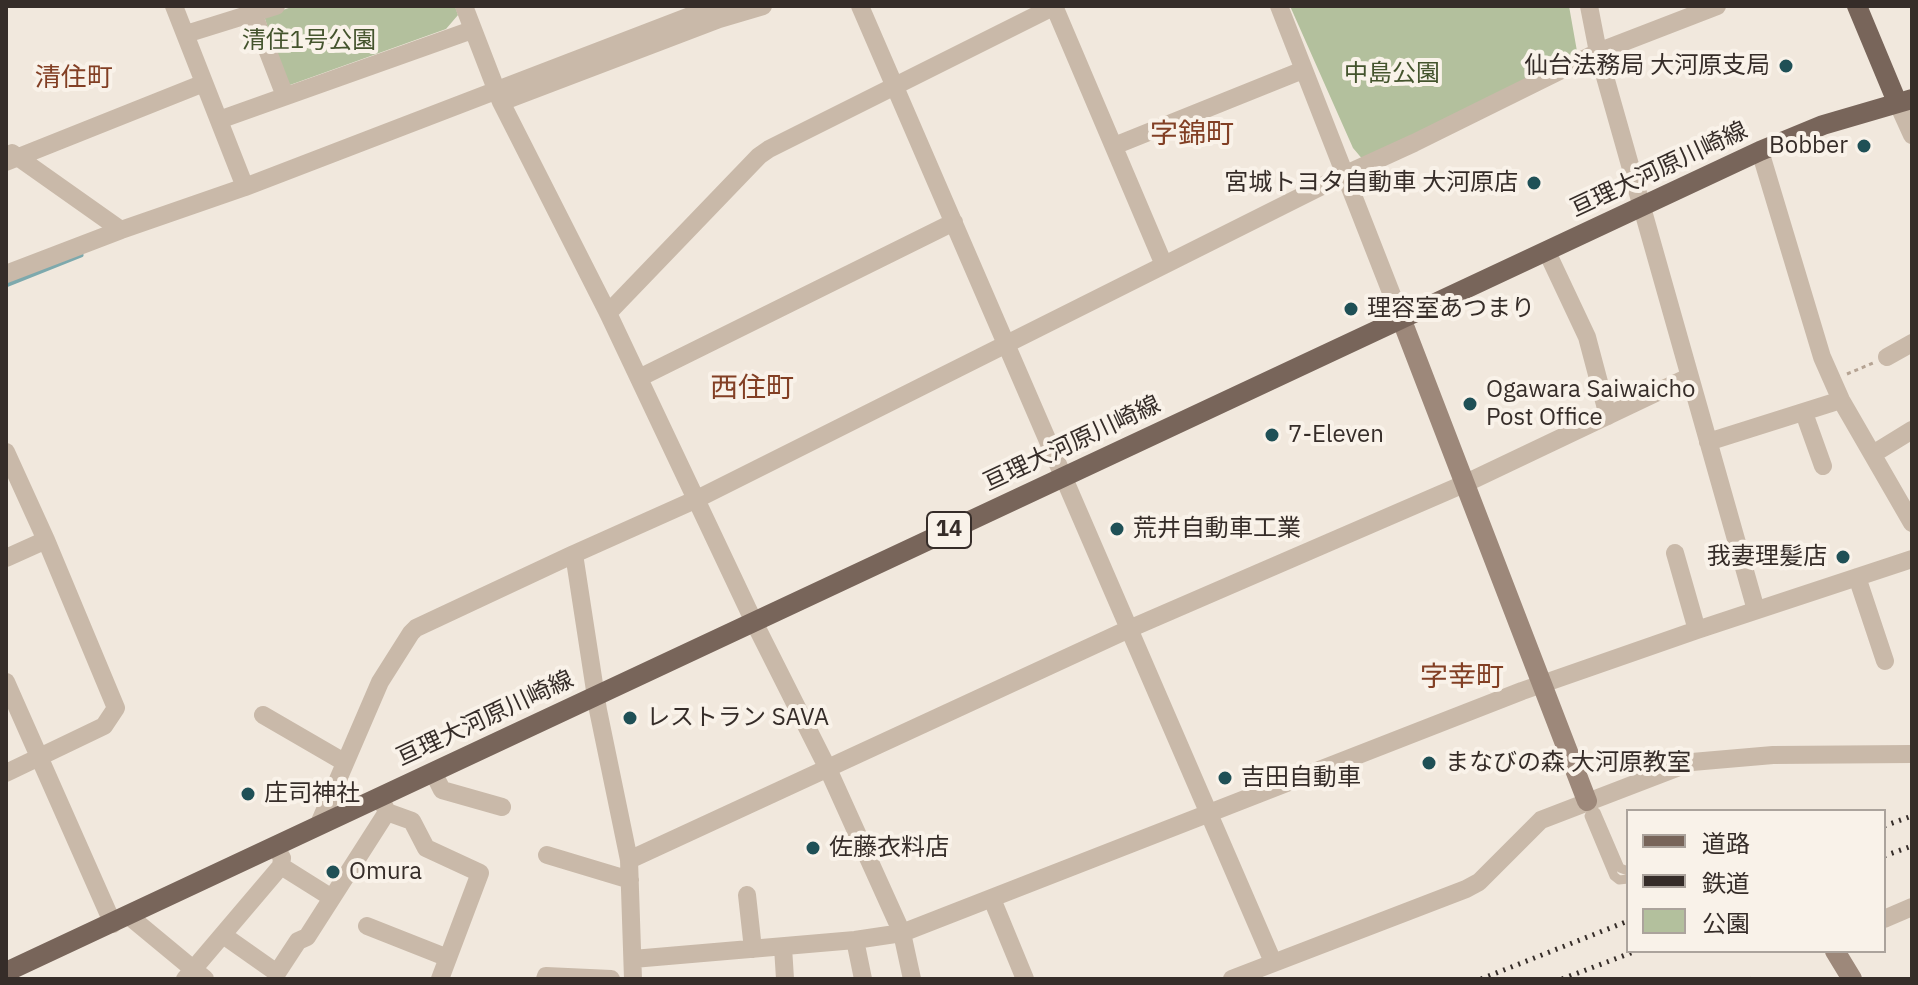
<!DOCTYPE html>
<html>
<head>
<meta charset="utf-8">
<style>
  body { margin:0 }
  #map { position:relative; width:1918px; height:985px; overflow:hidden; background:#f1e8dd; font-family:"IBM Plex Sans","Noto Sans JP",sans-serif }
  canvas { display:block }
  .frame { position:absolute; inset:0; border:8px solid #362d29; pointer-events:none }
  .legend { position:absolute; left:1626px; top:809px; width:260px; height:144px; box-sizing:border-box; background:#f9f2e9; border:2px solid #aba39c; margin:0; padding:10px 14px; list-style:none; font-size:24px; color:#362d29 }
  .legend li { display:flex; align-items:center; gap:16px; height:40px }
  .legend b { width:40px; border:2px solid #aba39c }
</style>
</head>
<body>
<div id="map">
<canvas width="1918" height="985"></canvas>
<div class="frame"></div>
<ul class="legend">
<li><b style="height:10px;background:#78655a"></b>道路</li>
<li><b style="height:10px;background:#362d29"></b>鉄道</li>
<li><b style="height:22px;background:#b3c09d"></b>公園</li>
</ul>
</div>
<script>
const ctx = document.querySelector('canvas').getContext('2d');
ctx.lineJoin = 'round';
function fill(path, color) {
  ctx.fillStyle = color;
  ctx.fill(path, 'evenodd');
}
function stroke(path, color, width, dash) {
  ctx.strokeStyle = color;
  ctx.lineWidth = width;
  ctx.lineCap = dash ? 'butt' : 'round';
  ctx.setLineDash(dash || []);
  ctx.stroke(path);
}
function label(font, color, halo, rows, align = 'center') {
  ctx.font = font + ' "IBM Plex Sans","Noto Sans JP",sans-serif';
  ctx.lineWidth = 8;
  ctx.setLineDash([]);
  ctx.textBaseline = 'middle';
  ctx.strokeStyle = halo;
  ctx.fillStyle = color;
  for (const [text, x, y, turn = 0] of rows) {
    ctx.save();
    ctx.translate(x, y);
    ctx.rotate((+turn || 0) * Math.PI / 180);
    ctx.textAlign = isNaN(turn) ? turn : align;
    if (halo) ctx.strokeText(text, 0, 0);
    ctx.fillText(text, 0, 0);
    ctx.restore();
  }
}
const green = new Path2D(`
  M295,6h160l3,9 -12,14 -159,57 -23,-70z
  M1290,6h279l9,51 -214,104 -11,-13z`);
const stream = new Path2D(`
  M727,7l4,-1
  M6,285l75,-30`);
const path = new Path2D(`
  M1847,374l26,-11
  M1749,979l2,-1`);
const lane = new Path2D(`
  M1591,809l5,3 24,56 8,3
  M1592,811l-3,5 25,60 5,4 9,-1`);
const street = new Path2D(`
  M174,6l71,181
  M464,6l37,96 107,211 146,309 74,147 74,164 10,46
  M860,6l413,956
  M1054,6l110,259
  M1279,6l122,312
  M1589,6l9,46 158,558
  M253,13l32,83
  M186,34l90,-28
  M501,102l218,-83 44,-13
  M1897,102l15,33
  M219,120l253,-90
  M1114,146l189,-76
  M1760,151l62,206 19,43 71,123
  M12,153l109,77
  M6,162l198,-79
  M1547,252l40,85 21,79
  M6,274l115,-44 124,-43 471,-181
  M608,313l151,-157 10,-7 286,-143
  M1887,357l25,-14
  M639,378l315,-156
  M1804,413l19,53
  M1708,442l133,-42
  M6,452l40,88 70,168 -12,18 -98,47
  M1873,454l39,-24
  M1675,553l22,77
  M6,558l40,-18
  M1857,577l28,84
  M6,682l107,242
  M263,715l81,47
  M433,772l9,18 60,17
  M387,812l25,9 14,27 54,25 -40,106
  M318,826l62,-144 31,-49 5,-5 158,-74
  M547,855l83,25
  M629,860l500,-231 335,-145 225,-107
  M281,866l51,32
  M747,895l6,54
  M992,899l33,80
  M129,916l76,63
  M1884,919l28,-12
  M367,926l81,32
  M223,935l54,38 21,-32 9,-4 80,-125 -7,-15
  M855,940l8,39
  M783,947l2,32
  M633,959l222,-19 47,-7 620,-242 175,-61 215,-71
  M185,979l96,-113 1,-8 -7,-12
  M545,979l1,-3 65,3
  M633,979l-4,-119 -31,-150 -24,-156 123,-55 647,-324 70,-32 184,-91 119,-46
  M1232,979l234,-90 13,-7 62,-62 151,-58 81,-7 139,-1`);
const secondary = new Path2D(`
  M1401,318l186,483
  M1835,951l17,28`);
const primary = new Path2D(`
  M1857,6l40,96
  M6,972l1754,-821 63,-26 89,-26`);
const rail = new Path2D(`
  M1884,826l28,-10
  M1884,856l28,-10
  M1481,979l147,-58
  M1562,979l74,-28`);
const markers = [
  [1786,66,8,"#1f5056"],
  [1864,146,8,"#1f5056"],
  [1534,183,8,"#1f5056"],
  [1351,309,8,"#1f5056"],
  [1470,404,8,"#1f5056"],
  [1272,435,8,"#1f5056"],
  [1117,529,8,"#1f5056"],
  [1843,557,8,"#1f5056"],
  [630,718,8,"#1f5056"],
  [1429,763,8,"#1f5056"],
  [1225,778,8,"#1f5056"],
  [248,794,8,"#1f5056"],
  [813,848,8,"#1f5056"],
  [333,872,8,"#1f5056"]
];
const shields = [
  [949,530,44]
];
const shieldNames = [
  ["14",949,530]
];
const parkNames = [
  ["清住1号公園",309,41],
  ["中島公園",1392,74]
];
const poiNames = [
  ["仙台法務局 大河原支局",1770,66,"right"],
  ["Bobber",1848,146,"right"],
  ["宮城トヨタ自動車 大河原店",1518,183,"right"],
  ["理容室あつまり",1367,309],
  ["Ogawara Saiwaicho",1486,390],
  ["Post Office",1486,418],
  ["7-Eleven",1288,435],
  ["荒井自動車工業",1133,529],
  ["我妻理髪店",1827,557,"right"],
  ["レストラン SAVA",646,718],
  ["まなびの森 大河原教室",1445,763],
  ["吉田自動車",1241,778],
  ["庄司神社",264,794],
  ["佐藤衣料店",829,848],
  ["Omura",349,872]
];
const streetNames = [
  ["亘理大河原川崎線",1659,170,-25],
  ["亘理大河原川崎線",1072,444,-25],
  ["亘理大河原川崎線",485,719,-25]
];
const neighbourhoodNames = [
  ["清住町",74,78]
];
const quarterNames = [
  ["字錦町",1192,135],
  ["西住町",752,389],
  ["字幸町",1462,678]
];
fill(green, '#b3c09d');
stroke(stream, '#7da9ad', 5);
stroke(path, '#b5a393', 3, [4, 4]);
stroke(lane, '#c9b9a9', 9);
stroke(street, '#c9b9a9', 18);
stroke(secondary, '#9d887a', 20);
stroke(primary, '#78655a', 20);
stroke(rail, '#362d29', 5, [2, 6]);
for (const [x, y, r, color] of markers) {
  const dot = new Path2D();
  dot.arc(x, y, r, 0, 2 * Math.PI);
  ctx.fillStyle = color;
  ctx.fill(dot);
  stroke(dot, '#f9f2e9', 3);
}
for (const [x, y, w] of shields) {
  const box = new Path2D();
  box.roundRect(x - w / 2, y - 18, w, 36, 6);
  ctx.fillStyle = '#f9f2e9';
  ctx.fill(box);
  stroke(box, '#362d29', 2);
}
label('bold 22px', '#362d29', null, shieldNames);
label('24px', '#44542d', '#f9f2e9', parkNames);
label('24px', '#362d29', '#f9f2e9', poiNames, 'left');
label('24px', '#362d29', '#f9f2e9', streetNames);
label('26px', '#823f24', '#f9f2e9', neighbourhoodNames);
label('28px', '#823f24', '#f9f2e9', quarterNames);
</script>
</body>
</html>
